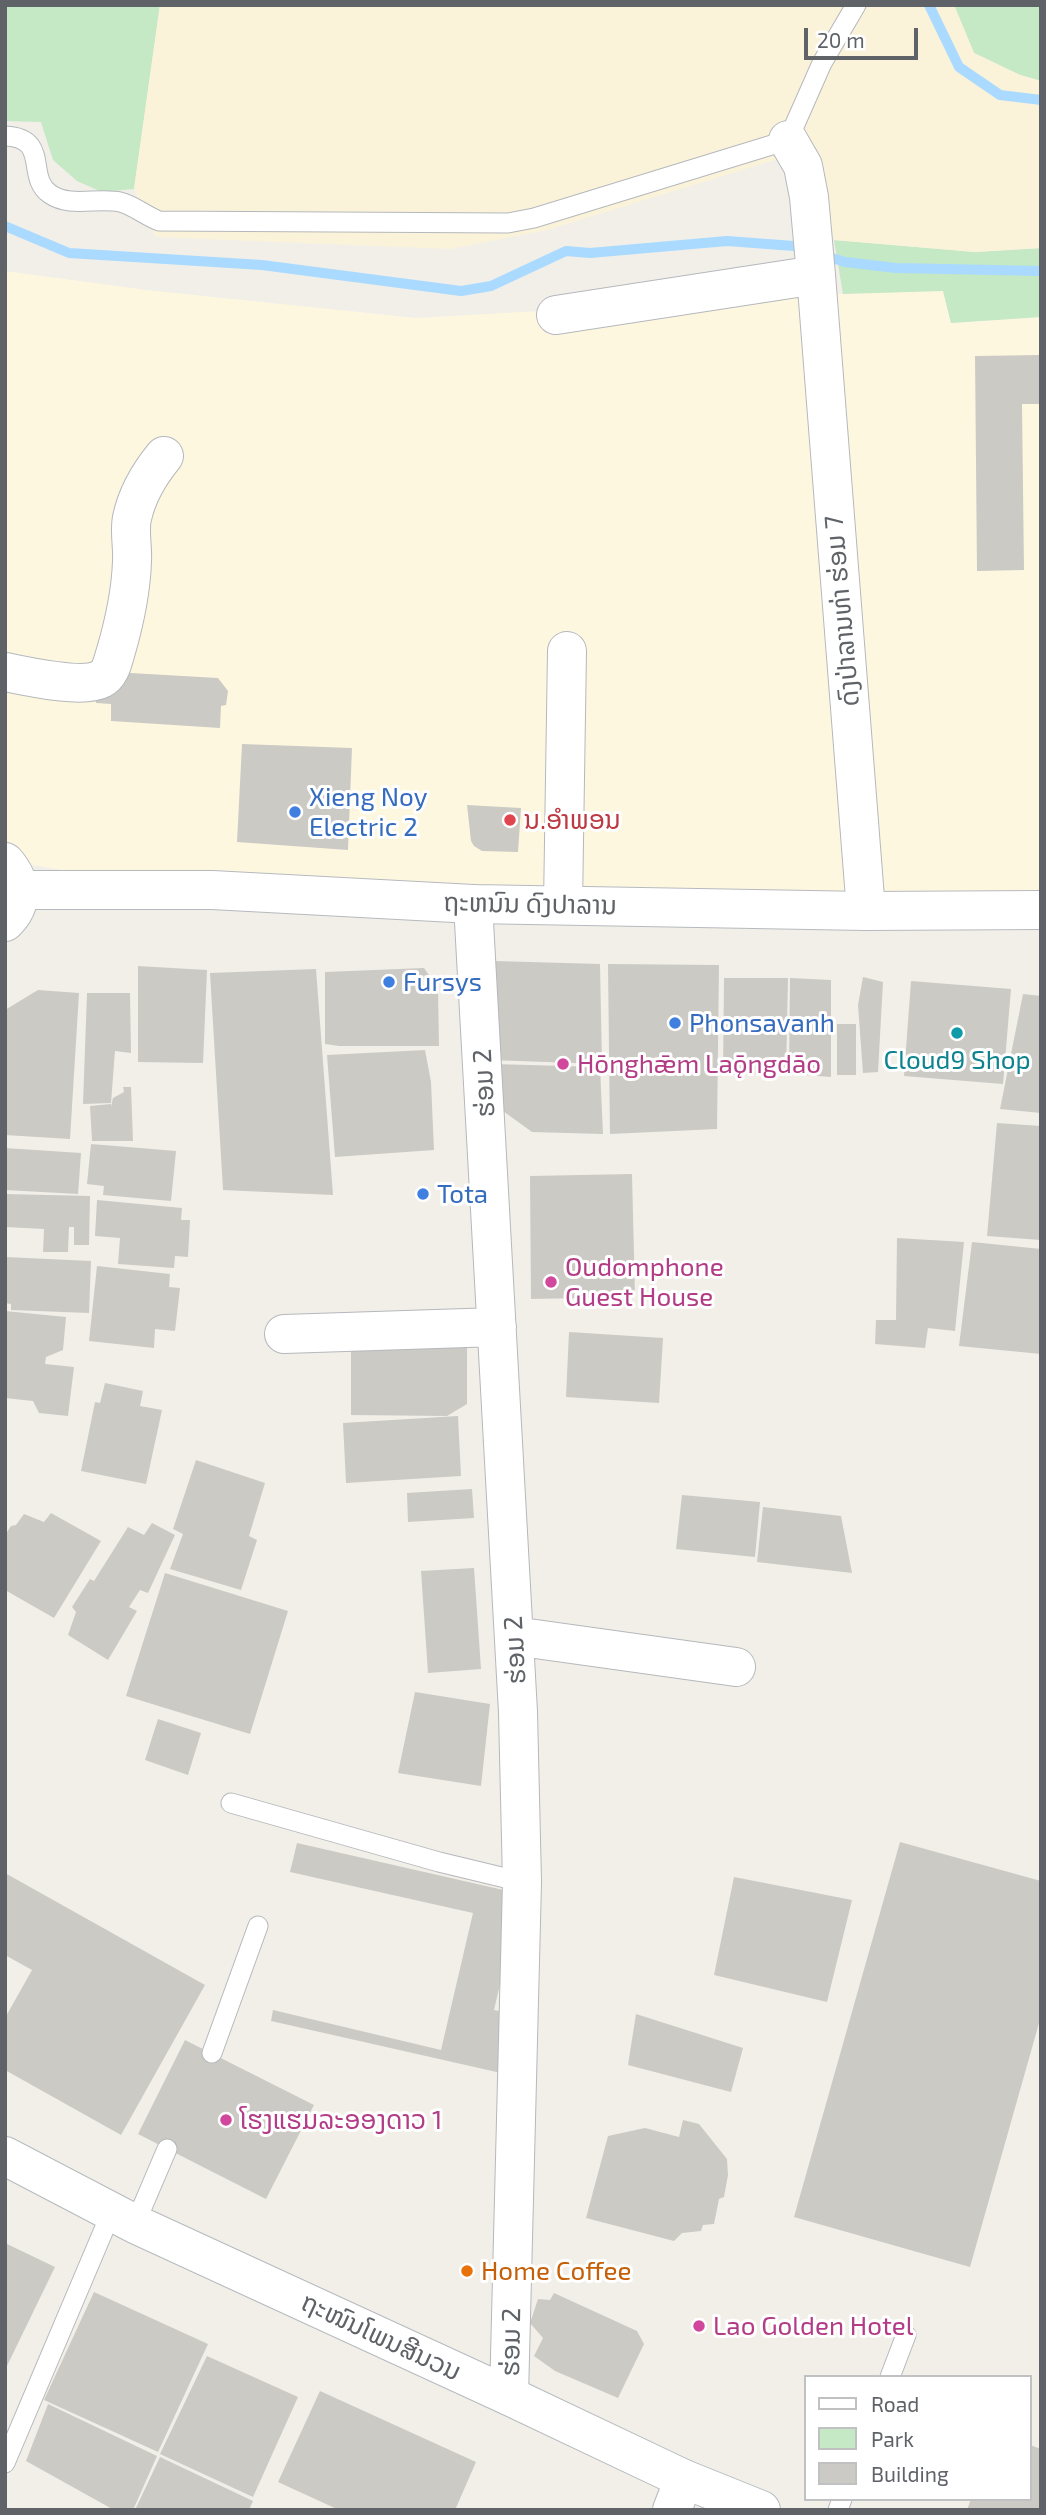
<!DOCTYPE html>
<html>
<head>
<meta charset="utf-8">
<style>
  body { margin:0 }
  #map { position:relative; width:1046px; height:2515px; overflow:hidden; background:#f1efe8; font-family:"Exo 2",sans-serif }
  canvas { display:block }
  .frame { position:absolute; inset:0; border:7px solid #5f6368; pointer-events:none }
  .legend { position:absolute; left:804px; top:2375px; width:228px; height:126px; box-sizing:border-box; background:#fff; border:2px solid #bfc1c3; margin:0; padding:9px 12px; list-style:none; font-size:21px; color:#5f6368 }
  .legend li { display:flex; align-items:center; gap:14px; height:35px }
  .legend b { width:35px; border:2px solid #bfc1c3 }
  .scale { position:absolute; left:804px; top:28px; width:114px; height:32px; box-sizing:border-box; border:4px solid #5f6368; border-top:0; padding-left:9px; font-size:21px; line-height:24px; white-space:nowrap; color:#5f6368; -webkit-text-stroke:5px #fff; paint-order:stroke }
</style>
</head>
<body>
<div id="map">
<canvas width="1046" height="2515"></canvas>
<div class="frame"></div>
<ul class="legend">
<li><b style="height:9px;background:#fff"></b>Road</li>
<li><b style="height:19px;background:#c5e8c5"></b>Park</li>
<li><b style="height:19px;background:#cccac5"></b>Building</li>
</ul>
<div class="scale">20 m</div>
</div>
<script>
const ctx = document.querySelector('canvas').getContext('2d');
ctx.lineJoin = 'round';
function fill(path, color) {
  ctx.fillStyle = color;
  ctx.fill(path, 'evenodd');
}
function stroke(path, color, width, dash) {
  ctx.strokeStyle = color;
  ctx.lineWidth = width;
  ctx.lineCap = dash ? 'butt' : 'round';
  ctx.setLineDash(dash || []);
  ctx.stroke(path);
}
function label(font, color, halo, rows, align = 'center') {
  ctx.font = font + ' "Exo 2","Noto Sans Lao",sans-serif';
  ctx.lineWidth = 6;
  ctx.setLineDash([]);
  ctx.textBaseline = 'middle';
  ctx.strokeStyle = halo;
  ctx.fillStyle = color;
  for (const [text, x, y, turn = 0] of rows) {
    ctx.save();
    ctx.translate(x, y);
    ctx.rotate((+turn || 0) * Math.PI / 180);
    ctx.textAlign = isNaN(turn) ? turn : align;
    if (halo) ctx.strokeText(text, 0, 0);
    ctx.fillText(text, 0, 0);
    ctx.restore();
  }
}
const commercial = new Path2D(`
  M5,271l141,19 270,28 440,-25 87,-2 8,32 90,-6v603l-814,-21 -222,-39z`);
const green = new Path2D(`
  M5,5h155l-26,184 -32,3 -25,-11 -24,-21 -12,-38 -36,-1z
  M954,5h87v76l-21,-6 -46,-22z
  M834,240l141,12 66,-4v69l-90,6 -8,-32 -100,3z`);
const sand = new Path2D(`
  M160,5h794l20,48 46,22 21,6v167l-66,4 -141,-12 -17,-93 -270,83 -97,19 -294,-12 -22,-48z`);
const stream = new Path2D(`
  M929,5l30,62 41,28 41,5
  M5,226l64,27 193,12 199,26 30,-5 75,-35 24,2 137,-12 67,5 51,16 51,6 145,3`);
const building = new Path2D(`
  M1041,355v49h-19l2,166 -47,1 -2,-215z
  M113,672l105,6 10,13 -2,14 -5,1 -1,22 -109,-7v-17l-15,-1 2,-20z
  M242,744l110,4 -4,102 -111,-8z
  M467,805l54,3 -3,44 -36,-1 -8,-5 -3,-5z
  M494,961l106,3 2,100 -112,-4z
  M608,964l111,1 -2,164 -107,5z
  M138,966l69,4 -4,93 -65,-1z
  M424,968l14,20 1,58h-100l-14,-2v-72z
  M316,969l17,226 -110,-5 -13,-217z
  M863,977l20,5 -5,90 -15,1 -5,-68z
  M724,978h64l-2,96 -63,1z
  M790,978l41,2v97l-42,-3z
  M911,981l100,8 -8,95 -99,-8z
  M38,990l41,3 -9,146 -65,-4v-125z
  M87,993h43l1,60 -16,-2 -4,52 -28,1z
  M1023,994l18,2v117l-41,-4z
  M837,1024h19v51h-19z
  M425,1050l6,32 3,68 -99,7 -8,-102z
  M493,1064l107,3 3,67 -71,-2 -40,-29z
  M123,1087h8l2,54h-41l-2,-35 21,-2v3l2,-9 11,-6z
  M997,1123l44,3v114l-54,-4z
  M91,1144l85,7 -5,50 -68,-6 1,-9 -17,-2z
  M5,1148l76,5 -3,41 -73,-4z
  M632,1174l3,123 -104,2 -1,-123z
  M5,1194l85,2 -1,49h-15v-18h-5l-1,25h-25l1,-23 -39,-2z
  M97,1200l85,8 -1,12h9l-2,37 -13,-1 -1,12 -56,-4 2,-26 -25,-2z
  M897,1238l67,4 -9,89 -27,-3 -3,20 -50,-4 1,-24h20z
  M972,1242l69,7v105l-82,-8z
  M5,1257l86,4 -2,52 -78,-3v-6l-6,-1z
  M97,1266l73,8 -1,13 11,1 -5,43 -20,-2 -1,19 -65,-7z
  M5,1311l61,6 -3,33 -17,7 -1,7 29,3 -6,49 -29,-3 -6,-12 -28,-3z
  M569,1332l94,6 -4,65 -93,-6z
  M467,1339v65l-20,12 -96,-1v-67z
  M105,1383l38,8 -3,15 22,4 -16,74 -65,-13 14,-69 5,1z
  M458,1416l3,60 -115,7 -3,-60z
  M196,1460l69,23 -16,53 8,4 -16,50 -71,-21 13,-35 -10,-5z
  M472,1489l2,29 -66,4 -1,-29z
  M682,1495l78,7 -5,55 -79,-8z
  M763,1507l78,9 11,57 -95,-11z
  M51,1513l50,28 -47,77 -49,-28v-55l6,-9 5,-1 8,-11 20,8z
  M152,1523l23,12 -27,58 -8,-3 -11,17 8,4 -29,49 -40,-25 8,-23 -4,-5 18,-28 4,2 34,-54 16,8z
  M474,1568l7,101 -53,4 -7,-102z
  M165,1573l123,38 -38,123 -124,-38z
  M415,1692l75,12 -9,82 -83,-13z
  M158,1719l43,14 -13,42 -43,-15z
  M900,1842l141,39v135l-71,251 -176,-50z
  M297,1843l224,51 -27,116 20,4 -13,59 -230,-52 2,-11 168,40 32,-137 -183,-41z
  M5,1873l200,112 -84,150 -116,-65v-52l27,-48 -27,-15z
  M734,1877l118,23 -25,102 -113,-27z
  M636,2014l107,34 -12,44 -103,-27z
  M185,2040l129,65 -48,94 -128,-65z
  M683,2120l16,4 28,35 1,16 -4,22 -5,2 -5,25 -11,1 -2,6 -19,2 -8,8 -88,-23 22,-82 37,-8 34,9z
  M5,2243l50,24 -50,103z
  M94,2292l114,52 -50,108 -114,-52z
  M554,2293l83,38 7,13 -26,54 -63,-27 -21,-15 9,-18 -13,-15 8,-24 12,1z
  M207,2356l91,41 -45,100 -93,-43z
  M320,2391l156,71 -21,48h-116l-61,-28z
  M48,2404l109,52 -24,54h-19l-88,-49z
  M1030,2445l11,4v61h-74l4,-11h59z
  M160,2457l93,44 -4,9h-114z`);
const lane = new Path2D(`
  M5,136c46,2 20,41 45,58 20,14 48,3 70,8 13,3 26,14 39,19l349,2 26,-5 254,-78 34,-77 34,-58
  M231,1803l208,59 83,20
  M212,2053l46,-127
  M135,2224l32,-75
  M890,2377l16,-42
  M5,2463l106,-250
  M838,2510l4,-11`);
const street = new Path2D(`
  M788,140l15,26 6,31 7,78
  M556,315l260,-40 50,636
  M5,672c22,4 77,17 96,7 10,-5 12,-19 15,-28 9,-31 15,-58 16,-90 1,-14 -3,-30 0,-43 5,-23 18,-45 32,-62
  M473,904l45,808 4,170 -13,514
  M563,905l4,-254
  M284,1334l213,-7
  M514,1636l222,31
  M672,2510l12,-31`);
const secondary = new Path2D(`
  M5,862c17,19 19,42 0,60
  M19,890h193l261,14 393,7 175,-1
  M5,2156l130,68 374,172 175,83 77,31`);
const markers = [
  [295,812,7,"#3f7fe0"],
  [510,820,7,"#e0444e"],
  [389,982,7,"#3f7fe0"],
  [675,1023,7,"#3f7fe0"],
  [957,1033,7,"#0f9aa8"],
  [563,1064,7,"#d1479c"],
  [423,1194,7,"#3f7fe0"],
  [551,1282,7,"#d1479c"],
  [226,2120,7,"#d1479c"],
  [467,2271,7,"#e8710a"],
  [699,2326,7,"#d1479c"]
];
const streetNames = [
  ["ດົງປ່າລານທ່າ ຮ່ອມ 7",842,611,-95],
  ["ຖະຫນົນ ດົງປາລານ",530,904,1],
  ["ຮ່ອມ 2",484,1083,-93],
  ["ຮ່ອມ 2",515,1650,-93],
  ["ຖະໜົນໂພນສີນວນ",381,2337,25],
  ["ຮ່ອມ 2",511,2342,-89]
];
const shopNames = [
  ["Xieng Noy",309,797],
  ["Electric 2",309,827],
  ["Fursys",403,982],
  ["Phonsavanh",689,1023],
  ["Tota",437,1194]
];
const healthNames = [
  ["ນ.ອຳພອນ",524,820]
];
const cultureNames = [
  ["Cloud9 Shop",957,1060]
];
const hotelNames = [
  ["Hōnghǣm Laǭngdāo",577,1064],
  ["Oudomphone",565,1267],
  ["Guest House",565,1297],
  ["ໂຮງແຮມລະອອງດາວ 1",240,2120],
  ["Lao Golden Hotel",713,2326]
];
const foodNames = [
  ["Home Coffee",481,2271]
];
fill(commercial, '#fef7e0');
fill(green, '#c5e8c5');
fill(sand, '#fbf3d9');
stroke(stream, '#aadaff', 10);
fill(building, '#cccac5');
stroke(lane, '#b5b8bc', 21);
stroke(street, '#b5b8bc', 40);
stroke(secondary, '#b6babf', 40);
stroke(lane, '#fff', 19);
stroke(street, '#fff', 38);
stroke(secondary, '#fff', 38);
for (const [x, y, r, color] of markers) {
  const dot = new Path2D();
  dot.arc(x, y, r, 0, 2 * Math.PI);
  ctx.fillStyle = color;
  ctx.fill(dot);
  stroke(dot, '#fff', 2.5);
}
label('26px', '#5f6368', '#fff', streetNames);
label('26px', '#366cbe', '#fff', shopNames, 'left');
label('26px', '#be3a42', '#fff', healthNames, 'left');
label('26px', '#0d838f', '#fff', cultureNames);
label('26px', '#b23c85', '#fff', hotelNames, 'left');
label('26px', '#c56008', '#fff', foodNames, 'left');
</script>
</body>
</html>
